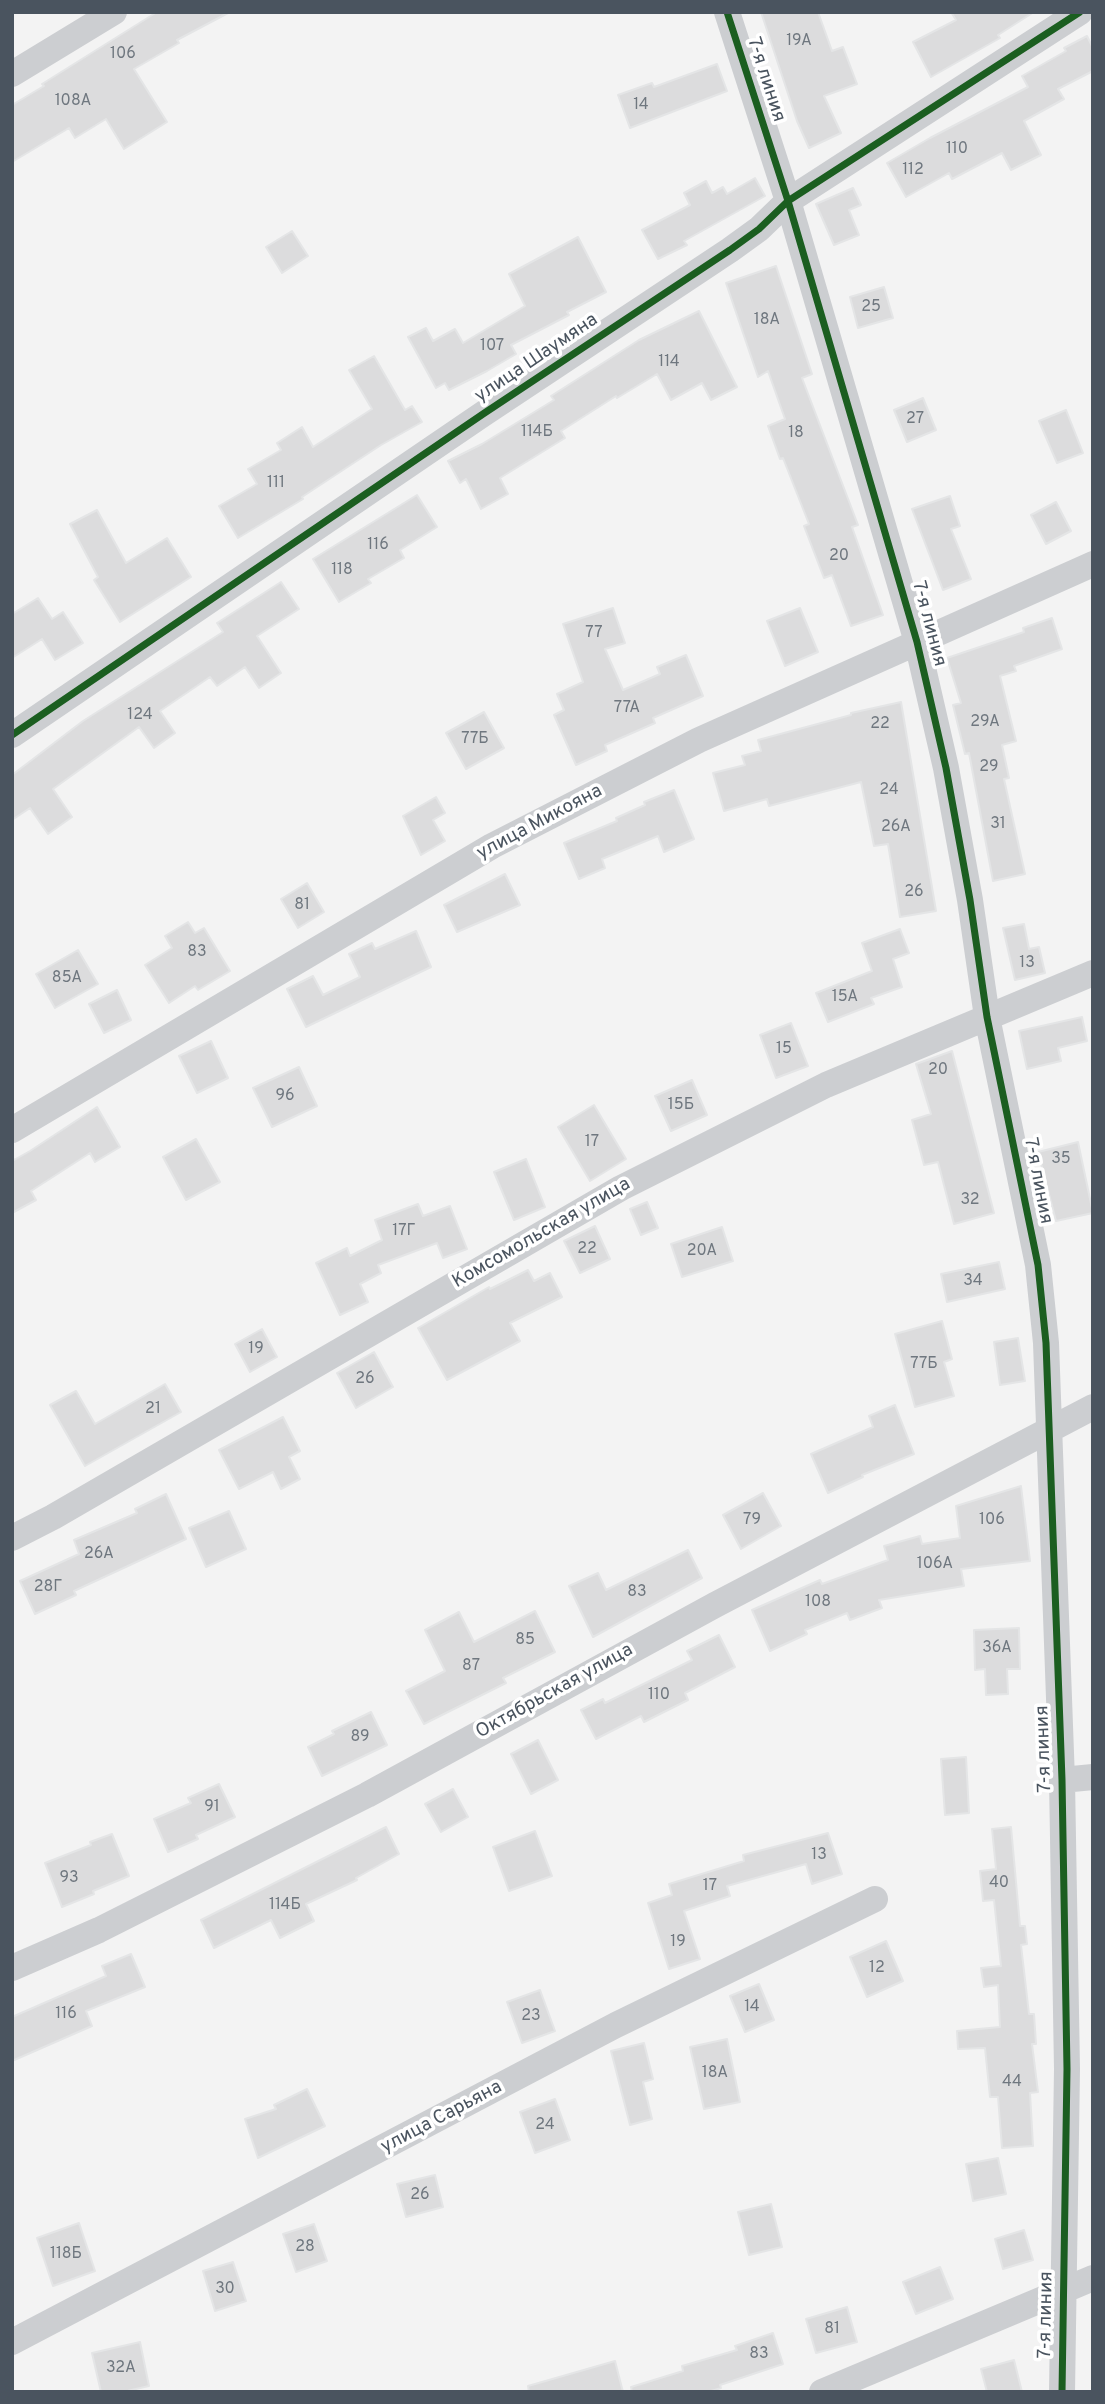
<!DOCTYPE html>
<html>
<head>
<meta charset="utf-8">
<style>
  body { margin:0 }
  #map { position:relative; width:1105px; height:2404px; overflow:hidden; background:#f3f3f3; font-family:Overpass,sans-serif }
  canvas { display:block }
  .frame { position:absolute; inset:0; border:14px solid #4a545f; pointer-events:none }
</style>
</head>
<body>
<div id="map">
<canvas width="1105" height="2404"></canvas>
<div class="frame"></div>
</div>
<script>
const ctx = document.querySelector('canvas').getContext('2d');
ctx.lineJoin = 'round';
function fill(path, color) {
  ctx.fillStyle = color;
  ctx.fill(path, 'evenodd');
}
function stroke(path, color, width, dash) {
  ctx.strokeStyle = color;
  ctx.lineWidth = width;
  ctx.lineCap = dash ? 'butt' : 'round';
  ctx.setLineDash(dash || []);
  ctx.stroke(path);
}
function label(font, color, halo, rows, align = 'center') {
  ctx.font = font + ' Overpass,sans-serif';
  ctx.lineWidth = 7;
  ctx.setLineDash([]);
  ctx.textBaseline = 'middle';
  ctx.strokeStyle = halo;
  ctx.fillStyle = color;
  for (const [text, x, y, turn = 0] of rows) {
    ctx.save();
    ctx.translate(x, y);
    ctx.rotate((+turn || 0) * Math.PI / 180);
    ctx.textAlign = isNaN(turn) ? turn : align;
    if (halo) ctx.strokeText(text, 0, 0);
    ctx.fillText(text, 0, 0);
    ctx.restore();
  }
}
const building = new Path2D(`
  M157,12h73l-53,28 2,3 -45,26 33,53 -43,27 -18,-30 -31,19 -6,-10 -57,34v-57l32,-19 -2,-2z
  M761,12h57l14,39 11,-4 14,37 -33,12 17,37 -32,15 -12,-27z
  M951,12h83l-36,23 2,3 -69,39 -18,-35 43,-22z
  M1087,36l6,12v23l-35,18 6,10 -40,22 17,34 -30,15 -9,-17 -50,26 -3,-6 -43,24 -19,-34 43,-25 98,-51 -6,-11 44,-25 -2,-3z
  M717,64l10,27 -97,37 -12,-33 34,-12 2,4z
  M755,178l10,18 -81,45 3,4 -29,14 -16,-29 48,-25 -6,-12 22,-12 6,12 11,-6 4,7z
  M853,188l8,17 -12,5 10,25 -25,10 -18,-41z
  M292,231l16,25 -26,17 -16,-26z
  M578,237l28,55 -39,20 2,3 -58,30 5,9 -29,17 -38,19 -4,-7 -9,5 -28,-51 18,-9 7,13 22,-12 8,14 62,-37 -16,-32z
  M776,266l36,108 -10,4 56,147 -6,2 31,88 -32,11 -19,-51 -8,3 -20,-52 5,-2 -26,-66 -3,1 -12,-33 17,-7 -17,-48 -10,6 -32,-94z
  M884,287l9,31 -35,10 -8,-31z
  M699,311l38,76 -26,13 -9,-17 -31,17 -14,-26 -40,24 -1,-2 -55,35 4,7 -65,40 8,16 -27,15 -15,-30 -6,4 -12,-22 34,-17 72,-44 -3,-4 88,-56z
  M374,356l31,54 7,-4 10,16 -41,23 -79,52 1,2 -65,39 -19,-32 38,-22 -9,-15 33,-19 -4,-7 25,-16 11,20 59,-38 -23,-39z
  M923,398l13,32 -29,12 -13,-32z
  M1066,410l17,43 -26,10 -18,-42z
  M417,495l20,32 -37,23 4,8 -36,21 3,4 -32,19 -26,-43z
  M950,496l10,30 -9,3 20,50 -28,11 -31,-81z
  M1056,502l15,29 -25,13 -15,-29z
  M97,510l29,53 41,-25 24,39 -71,45 -26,-42 4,-3 -28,-53z
  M281,582l18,27 -42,27 24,37 -22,15 -14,-21 -28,19 -7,-9 -50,34 15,22 -21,15 -15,-21 -86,62 19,28 -24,17 -18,-26 -18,12v-45l71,-54 140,-89 -6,-9z
  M38,598l14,21 11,-7 20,31 -28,17 -13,-21 -30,19v-44z
  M613,608l12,35 -20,6 18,41 37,-16 -3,-7 29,-12 17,41 -50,22 2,5 -50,22 2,6 -31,14 -22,-50 10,-5 -7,-16 26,-12 -20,-58z
  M800,608l18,44 -33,14 -18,-45z
  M1052,618l10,31 -48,17 2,5 -16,5 16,65 -14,4 7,33 -5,1 21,95 -32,7 -24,-128 -4,1 -12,-49 8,-2 -14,-45 77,-26 -1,-4z
  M901,702l35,209 -36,6 -12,-73 -14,2 -13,-64 -92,24 -2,-7 -43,12 -11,-38 32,-8 -3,-9 19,-5 -3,-11 93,-25v-2z
  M484,712l20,36 -38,21 -20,-36z
  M674,790l20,49 -30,13 -6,-16 -56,23 3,9 -26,11 -15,-36 53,-22 -1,-3 29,-13 -1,-3z
  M436,797l9,16 -12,7 12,21 -24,14 -18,-39z
  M505,874l15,31 -63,27 -13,-27z
  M307,883l17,29 -26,16 -17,-29z
  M188,922l7,11 9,-5 26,43 -32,19 -3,-4 -26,17 -24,-38 27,-17 -7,-12z
  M1024,924l5,25 10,-2 6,26 -30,7 -12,-52z
  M900,929l9,24 -16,6 9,28 -31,11 3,6 -46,18 -12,-29 56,-22 -10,-28z
  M416,931l15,36 -125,60 -19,-38 26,-13 10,19 37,-18 -11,-23 23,-11 3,6z
  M78,950l20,34 -43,24 -19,-34z
  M117,990l14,30 -27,13 -15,-29z
  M1082,1017l5,24 -29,7 3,13 -34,8 -8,-38z
  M791,1023l17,43 -32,12 -16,-43z
  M211,1041l17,37 -31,15 -18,-37z
  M952,1051l42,162 -40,11 -16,-62 -14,3 -12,-45 19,-6 -15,-50z
  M299,1067l18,39 -45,21 -19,-39z
  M692,1080l15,35 -36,16 -16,-35z
  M594,1105l32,54 -36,22 -32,-54z
  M97,1107l23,40 -25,15 -5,-9 -59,38 5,9 -24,13v-57l2,4 16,-9z
  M196,1139l24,43 -34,18 -23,-43z
  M1078,1142l15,71 -37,8 -18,-69z
  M526,1159l19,48 -31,13 -20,-48z
  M647,1202l11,26 -17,7 -11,-26z
  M418,1204l5,12 27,-10 17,43 -24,9 -6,-15 -59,22 3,8 -21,11 8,18 -28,13 -24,-52 31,-15 3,8 32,-16 -7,-20z
  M595,1226l15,33 -30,14 -16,-32z
  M722,1227l11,34 -51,16 -11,-33z
  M999,1262l6,27 -58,13 -6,-28z
  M528,1270l6,11 16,-8 12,24 -52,26 10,18 -73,39 -29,-52 71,-41 1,2z
  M942,1321l10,38 -8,3 10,34 -39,11 -20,-73z
  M262,1329l15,28 -27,15 -15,-28z
  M1018,1338l7,43 -25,4 -6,-43z
  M374,1352l19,35 -37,21 -19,-35z
  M165,1384l16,28 -96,54 -35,-61 26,-14 19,33z
  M895,1405l19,49 -52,21 1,2 -35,16 -17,-39 62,-27 -4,-11z
  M283,1417l17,34 -11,6 11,22 -19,10 -8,-17 -34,17 -20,-39z
  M1021,1486l9,75 -69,8 3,17 -85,14 3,8 -32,12 -3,-7 -42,17 2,4 -37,17 -18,-41 68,-30 2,4 66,-24 -4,-14 36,-10 2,8 38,-6 -4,-32z
  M763,1493l18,33 -40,23 -18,-34z
  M166,1494l20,45 -112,52 2,4 -41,19 -15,-33 59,-27 -5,-14 63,-27 -2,-4z
  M229,1511l17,38 -40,18 -17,-39z
  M688,1550l14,28 -109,59 -24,-51 29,-13 8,17z
  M535,1611l20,41 -52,26 3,5 -82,41 -18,-33 39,-20 -20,-41 34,-18 15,30z
  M1019,1628l1,41h-13l1,25 -22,1 -1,-26 -10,1 -1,-40z
  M719,1635l16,32 -50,26 3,7 -44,22 -3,-6 -45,23 -15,-29 22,-11 2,4 87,-43 -5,-9z
  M371,1712l16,33 -65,31 -14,-29 26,-13 -2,-3z
  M538,1740l20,40 -27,14 -20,-40z
  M966,1757l3,56 -24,2 -4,-56z
  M219,1784l16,33 -39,18 2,4 -30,13 -14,-33 37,-16 -3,-5z
  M453,1789l15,28 -27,15 -16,-28z
  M386,1827l13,27 -43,24 1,2 -51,24 8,17 -34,17 -9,-18 -57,28 -13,-28z
  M1011,1827l9,99h5l2,18 -6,1 8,69h5l2,30h-4l6,48 -8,1 3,53 -31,2 -4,-51h-8l-5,-49 -27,1 -1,-18 43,-4 -2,-42 -14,2 -3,-19 20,-2 -7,-66 -11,1 -3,-30 16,-2 -4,-40z
  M535,1831l17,45 -43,15 -16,-44z
  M828,1833l14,41 -30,10 -6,-20 -79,22 3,10 -46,15 16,48 -31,10 -21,-66 24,-8 -3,-11 75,-23 -1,-6z
  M112,1834l17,42 -36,15 1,3 -32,13 -17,-44 46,-18 -1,-3z
  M886,1941l17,40 -36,16 -17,-40z
  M131,1954l14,33 -59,24 6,15 -80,35v-44l94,-41 -4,-10z
  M759,1984l15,36 -29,12 -15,-36z
  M540,1990l15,41 -33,12 -15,-41z
  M727,2039l13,63 -36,7 -14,-62z
  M644,2043l9,36 -10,3 9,37 -22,6 -19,-74z
  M307,2089l18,37 -67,32 -13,-39 31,-10 -2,-4z
  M555,2099l15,41 -35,13 -15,-41z
  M998,2158l8,36 -33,7 -7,-37z
  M435,2175l8,32 -37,10 -9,-33z
  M771,2204l11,43 -33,8 -11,-43z
  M79,2223l16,48 -42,15 -16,-48z
  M314,2224l13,37 -31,11 -13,-38z
  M1024,2230l9,30 -30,9 -8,-30z
  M233,2262l13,39 -31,10 -12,-40z
  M940,2267l13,32 -37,15 -13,-32z
  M847,2307l10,35 -41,11 -10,-34z
  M773,2333l10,31 -63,21 1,3 -13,4h-76l-1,-5 52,-16 -1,-5 55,-16 -2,-4z
  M140,2342l9,44 -26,6h-22l-9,-39z
  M1014,2360l8,32h-35l-6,-23z
  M615,2361l8,31h-94l-1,-6z`);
const street = new Path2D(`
  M727,12l61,189 129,441 29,126 24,132 17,117 51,248 8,78 16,437 5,289 -5,323
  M12,74l102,-62
  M12,735l471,-321 247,-164 29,-21 29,-28 292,-189
  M12,1130l480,-284 207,-106 394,-176
  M12,1538l41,-21 568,-329 205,-103 267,-112
  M1062,1780l31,-3
  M12,1968l87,-38 268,-135 348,-190 378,-198
  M12,2342l604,-317 259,-126
  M822,2392l271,-114`);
const cycleway = new Path2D(`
  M727,12l61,189 129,441 29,126 24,132 17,117 51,248 8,78 16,437 5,289 -5,323
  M12,735l471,-321 247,-164 29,-21 29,-28 292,-189`);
const numberNames = [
  ["19А",799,42],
  ["106",123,55],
  ["108А",73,102],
  ["14",641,106],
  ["110",957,150],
  ["112",913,171],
  ["25",871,308],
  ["18А",767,321],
  ["107",492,347],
  ["114",669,363],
  ["27",915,420],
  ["114Б",537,433],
  ["18",796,434],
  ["111",276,484],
  ["116",378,546],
  ["20",839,557],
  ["118",342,571],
  ["77",594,634],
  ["77А",627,709],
  ["124",140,716],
  ["29А",985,723],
  ["22",880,725],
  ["77Б",475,740],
  ["29",989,768],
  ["24",889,791],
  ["31",998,825],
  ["26А",896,828],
  ["26",914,893],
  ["81",302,906],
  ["83",197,953],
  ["13",1027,964],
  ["85А",67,979],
  ["15А",845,998],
  ["15",784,1050],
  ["20",938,1071],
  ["96",285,1097],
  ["15Б",681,1106],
  ["17",592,1143],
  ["35",1061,1160],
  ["32",970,1201],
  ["17Г",404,1232],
  ["22",587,1250],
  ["20А",702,1252],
  ["34",973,1282],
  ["19",256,1350],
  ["77Б",924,1365],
  ["26",365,1380],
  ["21",153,1410],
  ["79",752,1521],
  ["106",992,1521],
  ["26А",99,1555],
  ["106А",935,1565],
  ["28Г",48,1588],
  ["83",637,1593],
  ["108",818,1603],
  ["85",525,1641],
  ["36А",997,1649],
  ["87",471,1667],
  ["110",659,1696],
  ["89",360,1738],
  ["91",212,1808],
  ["13",819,1856],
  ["93",69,1879],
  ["40",999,1884],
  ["17",710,1887],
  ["114Б",285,1906],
  ["19",678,1943],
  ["12",877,1969],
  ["14",752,2008],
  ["116",66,2015],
  ["23",531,2017],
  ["18А",715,2074],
  ["44",1012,2083],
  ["24",545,2126],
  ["26",420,2196],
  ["28",305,2248],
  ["118Б",66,2255],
  ["30",225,2290],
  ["81",832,2330],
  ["83",759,2355],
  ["32А",121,2369]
];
const streetNames = [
  ["7-я линия",765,80,72],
  ["улица Шаумяна",537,359,-34],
  ["7-я линия",928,624,75],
  ["улица Микояна",540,823,-28],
  ["7-я линия",1037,1181,79],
  ["Комсомольская улица",542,1234,-30],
  ["Октябрьская улица",555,1692,-29],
  ["7-я линия",1045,1749,-92],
  ["улица Сарьяна",442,2118,-28],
  ["7-я линия",1047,2315,-89]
];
fill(building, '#dcdcdd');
stroke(building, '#e4e5e6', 2);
stroke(street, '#ccced1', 26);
stroke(cycleway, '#1b5e20', 7);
label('16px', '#6f777f', null, numberNames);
label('19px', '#4a545f', '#fff', streetNames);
</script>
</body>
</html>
